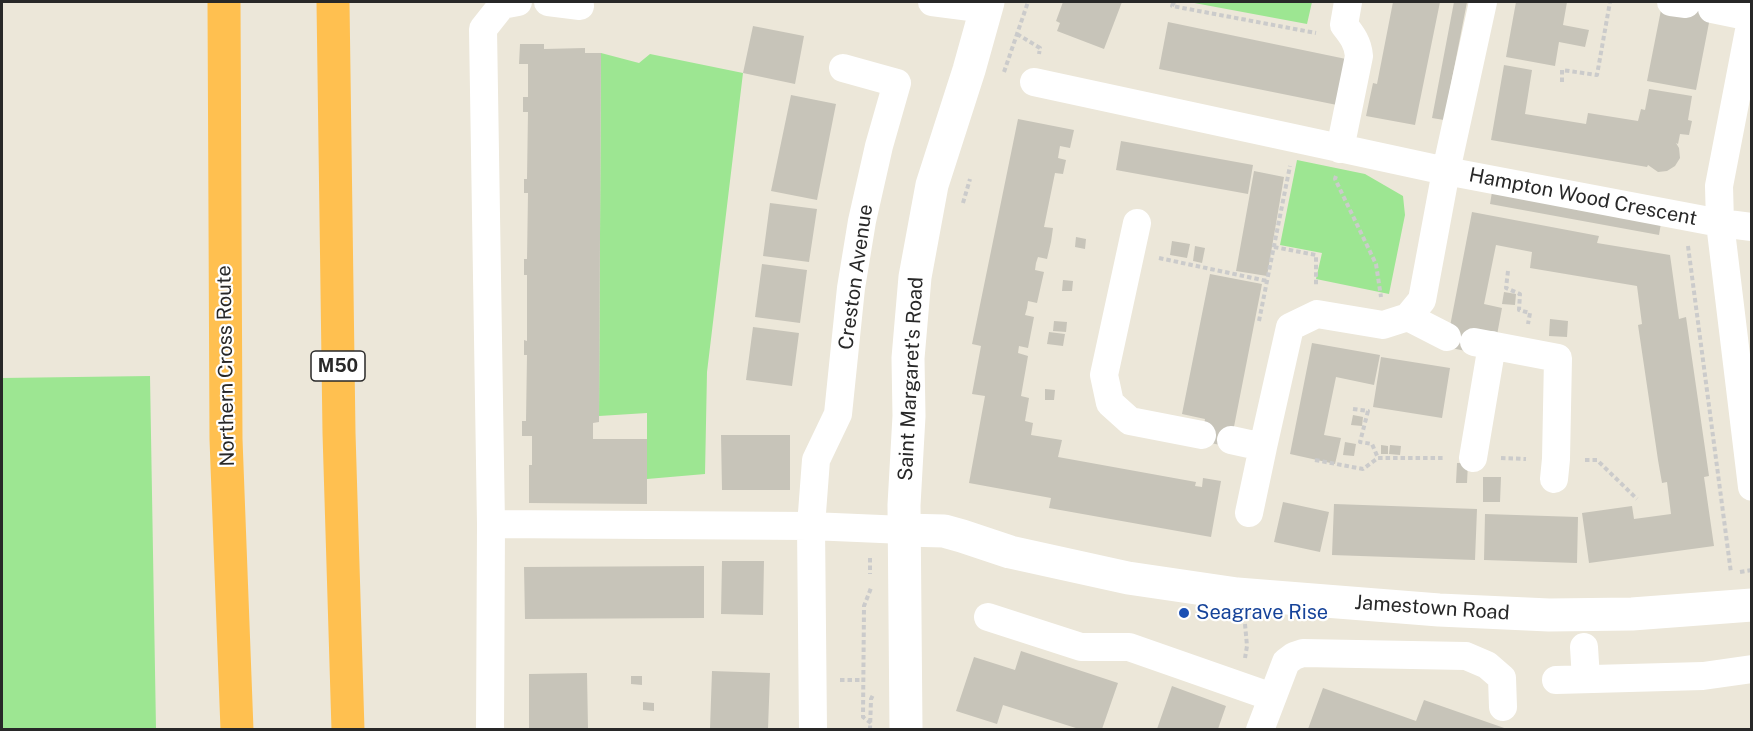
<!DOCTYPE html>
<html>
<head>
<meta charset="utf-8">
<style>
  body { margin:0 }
  #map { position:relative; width:1753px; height:731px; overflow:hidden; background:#ece7d9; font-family:"Public Sans",sans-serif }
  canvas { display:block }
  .frame { position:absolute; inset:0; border:3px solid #282828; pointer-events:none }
</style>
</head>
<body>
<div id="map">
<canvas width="1753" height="731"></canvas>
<div class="frame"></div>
</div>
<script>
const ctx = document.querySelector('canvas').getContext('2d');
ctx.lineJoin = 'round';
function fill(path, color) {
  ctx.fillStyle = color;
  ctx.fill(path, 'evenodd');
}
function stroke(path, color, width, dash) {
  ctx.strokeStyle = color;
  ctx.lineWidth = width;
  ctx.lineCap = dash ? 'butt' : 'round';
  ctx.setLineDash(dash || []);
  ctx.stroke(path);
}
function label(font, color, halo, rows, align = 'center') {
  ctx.font = font + ' "Public Sans",sans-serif';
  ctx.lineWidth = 4.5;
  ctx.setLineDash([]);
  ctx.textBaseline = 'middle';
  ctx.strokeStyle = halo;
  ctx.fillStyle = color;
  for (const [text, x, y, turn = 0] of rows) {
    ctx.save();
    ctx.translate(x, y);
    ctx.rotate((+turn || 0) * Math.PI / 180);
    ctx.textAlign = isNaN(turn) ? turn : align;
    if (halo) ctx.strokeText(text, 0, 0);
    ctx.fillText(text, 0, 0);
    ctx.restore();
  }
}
const green = new Path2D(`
  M1189,2h123l-5,22z
  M601,53l38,10 11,-9 93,19 -36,299 -2,102 -58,5v-66l-48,3z
  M1297,160l68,14 38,22 2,19 -16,79 -73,-15 6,-26 -42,-8z
  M150,376l6,353h-154v-351z`);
const building = new Path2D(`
  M1063,2h59l-18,47 -47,-18 3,-8 -4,-2z
  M1393,2h47l-25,123 -49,-9 7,-33 4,1z
  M1454,2h13l-23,118 -12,-2z
  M1516,2h51l-4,23 26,5 -4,17 -26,-5 -4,24 -49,-9z
  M1687,2h26l-17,88 -49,-9 14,-71z
  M1168,22l178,37 -9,46 -178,-36z
  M753,26l51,10 -9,48 -52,-11z
  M520,44h24v5l41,-1v5h16l-2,369 -6,1v16h54v65l-118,-1v-38h3v-29h-10v-15h4l1,-66h-3v-15l3,1v-66h-3v-16h3l1,-66h-4v-14h3l1,-67h-5v-15h5v-33h-9z
  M1504,65l28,5 -7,44 61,10 2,-11 50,8 3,-12 4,1 4,-21 43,7 -4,24 4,1 -3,14 -9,-1 -2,10 -2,-1 3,5 1,10 -5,8 -8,5 -9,1 -10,-7 -1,2 -156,-27z
  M791,95l45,9 -19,96 -46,-9z
  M1018,119l56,11 -4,18 -10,-2 -2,12 8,2 -3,14 -8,-1 -11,54 9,1 -2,14 -4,17 -9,-2 -2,6 -1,7 9,2 -7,31 -9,-2 -1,7 -2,7 9,2 -6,31 -9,-2 -1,7 10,3 -7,40 8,2 -4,23 8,2 -2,12 31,5 -4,17 138,25 -1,4 7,1 1,-9 18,3 -10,56 -162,-29 2,-10 -82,-15 16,-87 -13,-2 9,-48 -9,-2z
  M1121,141l132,24 -5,29 -132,-24z
  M1254,171l30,6 -17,99 -31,-5z
  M1492,192l169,31 -2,12 -169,-31z
  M770,203l47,6 -8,53 -46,-6z
  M1472,212l127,24 -2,7 73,12 9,64 7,-2 23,159 -5,1 10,69 -125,17 -7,-50 50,-7 2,13 37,-5 -4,-32 -5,1 -4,-23 -20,-135 4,-1 -5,-38 -107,-18 2,-16 -36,-7 -12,59 18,4 -5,27 -26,17 -25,-5z
  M1076,237l10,2 -1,10 -10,-2z
  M1172,241l18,3 -3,14 -17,-3z
  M1195,246l10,2 -3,15 -9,-2z
  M762,264l45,6 -7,53 -45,-6z
  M1210,274l52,10 -32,163 -29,-6 4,-22 -23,-5z
  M1063,280l10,1 -1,10h-10z
  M1504,292l12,2 -1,11 -13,-1z
  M1550,319l18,2 -1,16 -18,-1z
  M1054,321l13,1 -1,10 -13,-1z
  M753,327l46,6 -7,53 -46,-6z
  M1049,332l16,2 -2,12 -16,-2z
  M1312,343l68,12 -6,30 -38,-8 -12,58 17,3 -6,26 -45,-10z
  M1381,357l69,11 -8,50 -69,-11z
  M1045,389l10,1 -1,10h-9z
  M1353,415l10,2 -1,9 -11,-1z
  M721,435h69v55h-68z
  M1345,442l11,2 -2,12 -11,-1z
  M1381,445l7,1v8h-7z
  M1390,445l11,1 -1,9 -11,-1z
  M1457,463h11l-1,20h-11z
  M1483,477h18l-1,25h-17z
  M1283,502l46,10 -9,40 -46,-10z
  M1334,504l143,5 -2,51 -143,-5z
  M1485,514l93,3 -1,46 -93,-3z
  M722,561h42l-1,54 -42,-1z
  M704,566v52l-179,1 -1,-52z
  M1021,651l97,32 -16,46h-23l-76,-24 -6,19 -41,-13 18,-54 41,13z
  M712,671l58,2 -2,56h-58z
  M587,673l1,56h-59v-55z
  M631,676h11v9l-11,-1z
  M1172,686l54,20 -8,23h-61z
  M1323,688l93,33 8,-21 83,29h-199z
  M643,702l11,1v8l-11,-1z`);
const path = new Path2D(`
  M1174,2l-2,4 144,27
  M1017,34l23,14 -1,6
  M1004,72l24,-70
  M1562,82v-12l35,5 13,-73
  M1336,176l-1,3 41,85 5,33
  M963,203l7,-24
  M1688,246l43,327
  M1274,247l42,8v32
  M1159,258l108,23
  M1508,271l-2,17 14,6 -1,16 11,3 -2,11
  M1259,321l31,-155
  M1353,409l15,2 -8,31 12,2 6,14
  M1501,458l25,1
  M1315,460l48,9 15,-11h67
  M1585,460h12l40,39
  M870,558v16
  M1740,572l12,-2
  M1245,624l2,22 -2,12
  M840,680h23
  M871,723l-8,-6 1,-111 7,-18
  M870,730l1,-31 2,-4`);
const minor = new Path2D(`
  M548,2l32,4
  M932,2l54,7
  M1671,2l15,2
  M1712,9l39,8
  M1752,15l-33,171 1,37 32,264
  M1034,82l412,89 274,52 32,4
  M1340,149l19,-93c-1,-13 -7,-21 -15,-31l4,-23
  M1137,223l-33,152 6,28 20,18 72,14
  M1408,317l39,20
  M1474,342l84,16 -2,101 -2,20
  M1231,440l32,7 27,-120 27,-13 66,11 25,-8 14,-17 24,-129 37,-169
  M1473,458l19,-113
  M1249,513l14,-66
  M491,524l320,2 93,4
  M988,617l93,30h48l143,50
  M1584,647l2,32
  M1556,680l147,-4 49,-7
  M490,730l1,-206 -8,-495 19,-24 16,-3
  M813,730l-2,-204 5,-66 22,-46 13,-126 11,-67 17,-75 18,-63 -54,-15
  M1260,730l26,-68 8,-6 9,-3 163,3 21,9 15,13 1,29`);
const tertiary = new Path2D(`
  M904,530l40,1 18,5 48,16 118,26 109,16 202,16 110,5 83,-1 120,-9`);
const secondary = new Path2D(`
  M906,730l-2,-225 5,-89 -1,-58 7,-81 17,-92 37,-115 19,-68`);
const motorway = new Path2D(`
  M224,2l2,437 11,291
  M333,2l6,431 9,297`);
const markers = [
  [1184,613,6,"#1a4fb4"]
];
const shields = [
  [338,366,54]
];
const shieldNames = [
  ["M50",338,366]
];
const streetNames = [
  ["Hampton Wood Crescent",1583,197,11],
  ["Creston Avenue",856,277,-82],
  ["Northern Cross Route",226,366,-91],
  ["Saint Margaret's Road",911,379,-87],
  ["Jamestown Road",1432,608,4]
];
const transitNames = [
  ["Seagrave Rise",1196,613]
];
fill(green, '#9de692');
fill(building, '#c7c4b9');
stroke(path, '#cbcbcb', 4, [4.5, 3]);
stroke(minor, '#fff', 28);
stroke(tertiary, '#fff', 33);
stroke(secondary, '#fff', 33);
stroke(motorway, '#ffc050', 33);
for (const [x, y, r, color] of markers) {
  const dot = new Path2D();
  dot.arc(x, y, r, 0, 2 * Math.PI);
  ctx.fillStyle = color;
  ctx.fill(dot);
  stroke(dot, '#fff', 2);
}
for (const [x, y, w] of shields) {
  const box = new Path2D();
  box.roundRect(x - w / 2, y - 15, w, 30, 4.5);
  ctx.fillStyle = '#fff';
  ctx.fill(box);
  stroke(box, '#282828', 1.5);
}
label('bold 18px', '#282828', null, shieldNames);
label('20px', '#282828', '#fff', streetNames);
label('20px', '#164399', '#fff', transitNames, 'left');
</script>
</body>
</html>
